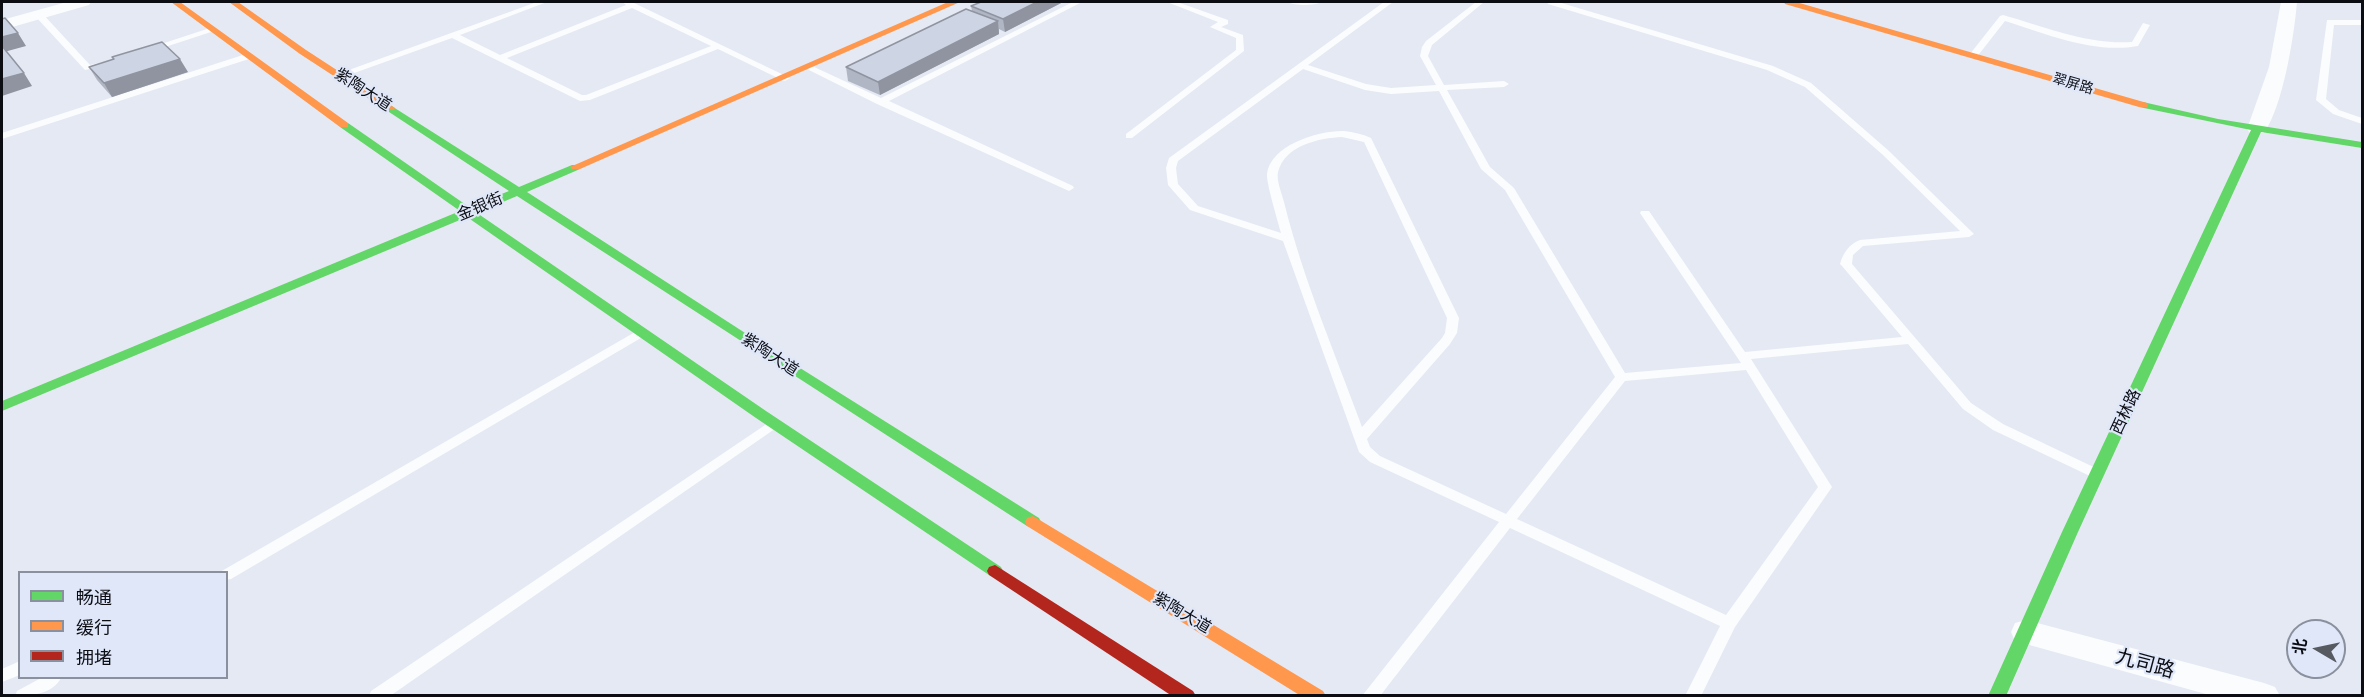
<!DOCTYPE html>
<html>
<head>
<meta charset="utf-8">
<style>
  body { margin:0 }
  #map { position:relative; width:2364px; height:697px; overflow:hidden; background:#e5e9f3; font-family:Raleway,"Noto Sans SC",sans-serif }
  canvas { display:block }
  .frame { position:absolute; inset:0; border:3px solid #0b0d13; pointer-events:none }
  .legend { position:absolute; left:18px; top:571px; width:210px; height:108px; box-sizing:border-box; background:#dfe7f9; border:2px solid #8a909d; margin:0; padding:8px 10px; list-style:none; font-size:18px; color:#0b0d13 }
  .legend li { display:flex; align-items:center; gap:12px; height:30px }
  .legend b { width:30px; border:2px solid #8a909d }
  .north { position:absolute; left:2286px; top:619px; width:60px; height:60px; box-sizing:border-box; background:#dfe7f9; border:2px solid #8a909d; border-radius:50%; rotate:279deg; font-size:16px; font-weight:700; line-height:24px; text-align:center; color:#0b0d13 }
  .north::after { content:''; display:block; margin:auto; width:21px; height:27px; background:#575a61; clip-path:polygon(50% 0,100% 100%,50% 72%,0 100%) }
</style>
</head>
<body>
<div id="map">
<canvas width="2364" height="697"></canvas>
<div class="frame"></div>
<ul class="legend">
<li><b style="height:8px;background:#63d668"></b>畅通</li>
<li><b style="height:8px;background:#ff974d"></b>缓行</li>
<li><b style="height:8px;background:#b3261e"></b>拥堵</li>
</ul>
<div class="north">北</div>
</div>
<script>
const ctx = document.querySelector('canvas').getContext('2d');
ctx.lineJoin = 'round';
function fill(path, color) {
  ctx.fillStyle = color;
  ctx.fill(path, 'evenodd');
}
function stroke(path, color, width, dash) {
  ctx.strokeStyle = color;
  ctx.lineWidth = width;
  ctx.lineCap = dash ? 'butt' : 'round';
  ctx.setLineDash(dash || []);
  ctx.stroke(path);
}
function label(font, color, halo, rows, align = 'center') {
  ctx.font = font + ' Raleway,"Noto Sans SC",sans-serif';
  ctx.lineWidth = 4.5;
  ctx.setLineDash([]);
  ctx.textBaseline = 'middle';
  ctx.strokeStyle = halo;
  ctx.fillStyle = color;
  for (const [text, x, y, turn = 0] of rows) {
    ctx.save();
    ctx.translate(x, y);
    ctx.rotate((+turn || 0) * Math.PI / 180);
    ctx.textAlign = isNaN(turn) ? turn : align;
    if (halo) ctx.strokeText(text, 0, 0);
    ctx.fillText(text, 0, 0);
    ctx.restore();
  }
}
const lane = new Path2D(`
  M537,2h10l-87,33 40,20 126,-50 -4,-3h10l158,76 -5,3 -3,-1 -64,-31 -128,51 -10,1 -128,-63 -109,39h-6l-2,-2zM632,8l79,38 -125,49h-4l-75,-37z
  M1073,2h9l-193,99 184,85 1,2 -5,3 -192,-87 -72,-36 1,-2h6l69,32z
  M1167,2h10l51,18v4l-7,3 22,8 1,16 -112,87h-6v-4l110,-84v-12l-26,-11 8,-5z
  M1287,2h35c-8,4 -27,4 -35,0z
  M1384,2h9l-85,63 58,19 25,4 45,-3 -16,-29 2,-9 4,-6 50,-39h8l-52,43 -4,11 16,29 60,-4 5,3 -5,3 -57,3 43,77 24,21 111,185 116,-10 -101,-150 1,-2h8l96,141 157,-15 -60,-71 -2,-2c3,-11 9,-20 20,-24l100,-9 -77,-76 -78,-68 -38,-17 -219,-66 -1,-2h11l215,64 38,17 78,68 85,83 -5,3 -106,9 -10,9 -1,9 119,139 32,21 99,47 2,3 -2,3h-10l-99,-47 -30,-21 -55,-65 -157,15 81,128 -97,140 -34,69h-16l35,-70 -210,-98 -130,168h-18l137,-174 -129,-60 -11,-10 -76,-211 -93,-31 -22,-25 -2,-17 3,-10zM1303,69l62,21 26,4 48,-3 42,78 24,21 110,187 -109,137 -126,-58 -10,-9 -3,-8 83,-95 7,-11 2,-15 -88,-180c-9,-4 -17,-6 -27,-7 -24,-1 -74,14 -77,43 -1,8 11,48 14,59l-83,-27 -20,-22 -2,-16 2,-7zM1342,137l22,5 83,176 -2,15 -3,5 -80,89c-27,-74 -59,-148 -78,-225 -2,-8 -8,-22 -6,-30 7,-27 42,-34 64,-35zM1746,370l72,117 -92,128 -209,-96 108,-138z
  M35,12h6l49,53 18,-4v4l-23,5 -50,-54z
  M2003,15c43,12 84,30 129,27l11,-19 7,2 -12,21c-44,8 -92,-12 -133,-25l-29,37h-6v-4l30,-38z
  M2327,20h35v5h-28l-8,74 13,11 23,8v6l-29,-10 -17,-14z
  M210,28l7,2 -64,21 -7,-2z
  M249,53l3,1v4l-250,81v-6z
  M642,328l6,4 -2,3 -415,244 -5,1v-8h-6z
  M774,419l5,1 1,3 -1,3 -389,270h-21l2,-5z
  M20,661v14l-18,7v-13z
  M41,678h20c-8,16 -30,18 -46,18l2,-5z`);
const street = new Path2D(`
  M67,2h24l-2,3 -87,25v-10z
  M2281,2h16c-3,35 -14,103 -33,131h-14l-3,-4 22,-62z
  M2026,620l238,63 11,4 5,9h-67l-198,-55 -4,-9 4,-9z`);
const fast = new Path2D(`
  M2143,102l75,17 144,23v6l-101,-16 -183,400 -72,164h-18l74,-164 189,-402 -112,-23v-4z
  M390,105l129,82 53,-22h8v4l-53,23 246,159 266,167 2,4 -2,4 -6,2 -6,-2 -510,-330 -40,17 289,198 235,156 2,4 -2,4 -6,2 -6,-2 -233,-157 -289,-201 -465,194v-10l458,-190 -120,-84v-4h8l121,84 40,-16 -123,-81v-4z`);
const slow = new Path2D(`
  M171,2h9l168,121v4h-8z
  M229,2h9l68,48 89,58 -1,2h-8l-86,-56z
  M948,2h12l-380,167h-8l-2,-2z
  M1784,2h12l351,101 1,2 -1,2h-8l-354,-103z
  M1033,516l290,175 3,5h-25l-274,-170 -2,-4 2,-4z`);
const jam = new Path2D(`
  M995,565l198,126 3,5h-24l-183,-121 -2,-4 2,-4z`);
const wall = new Path2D(`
  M981,2h82l-58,30 -6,-3v5l-119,61 -32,-14 -2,-14 126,-56 -1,-5z
  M112,57l76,15 -76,25 -15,-17 -8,-13 25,-8z`);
const shadedWall = new Path2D(`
  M1037,2h26l-58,30 -2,-13z
  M998,21l1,13 -119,61 -2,-13z
  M18,33l8,13 -22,6 -2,-4v-11z
  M180,59l8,13 -76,25 -8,-14z
  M24,73l8,13 -30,10v-17z`);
const building = new Path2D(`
  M981,2h56l-34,17 -32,-13z
  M966,9l32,12 -120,61 -32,-15z
  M5,18l13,15 -16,4v-18z
  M162,42l18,17 -76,24 -15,-16 25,-8 -2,-2z
  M2,46l22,27 -22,6z`);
const farStreetnames = [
  ["翠屏路",2073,84,16]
];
const streetNames = [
  ["紫陶大道",363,90,33],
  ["金银街",480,207,-23],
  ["紫陶大道",770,355,33],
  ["西林路",2126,412,-65],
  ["紫陶大道",1182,613,31]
];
const nearStreetnames = [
  ["九司路",2145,664,15]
];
fill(lane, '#fbfcfd');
fill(street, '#fbfcfd');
fill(fast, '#63d668');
fill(slow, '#ff974d');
fill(jam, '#b3261e');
fill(wall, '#b0b6c4');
fill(shadedWall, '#9094a0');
fill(building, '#cdd4e4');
stroke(building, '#9094a0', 1.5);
label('14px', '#0b0d13', '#dfe7f9', farStreetnames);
label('16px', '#0b0d13', '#dfe7f9', streetNames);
label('20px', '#0b0d13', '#dfe7f9', nearStreetnames);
</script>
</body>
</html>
